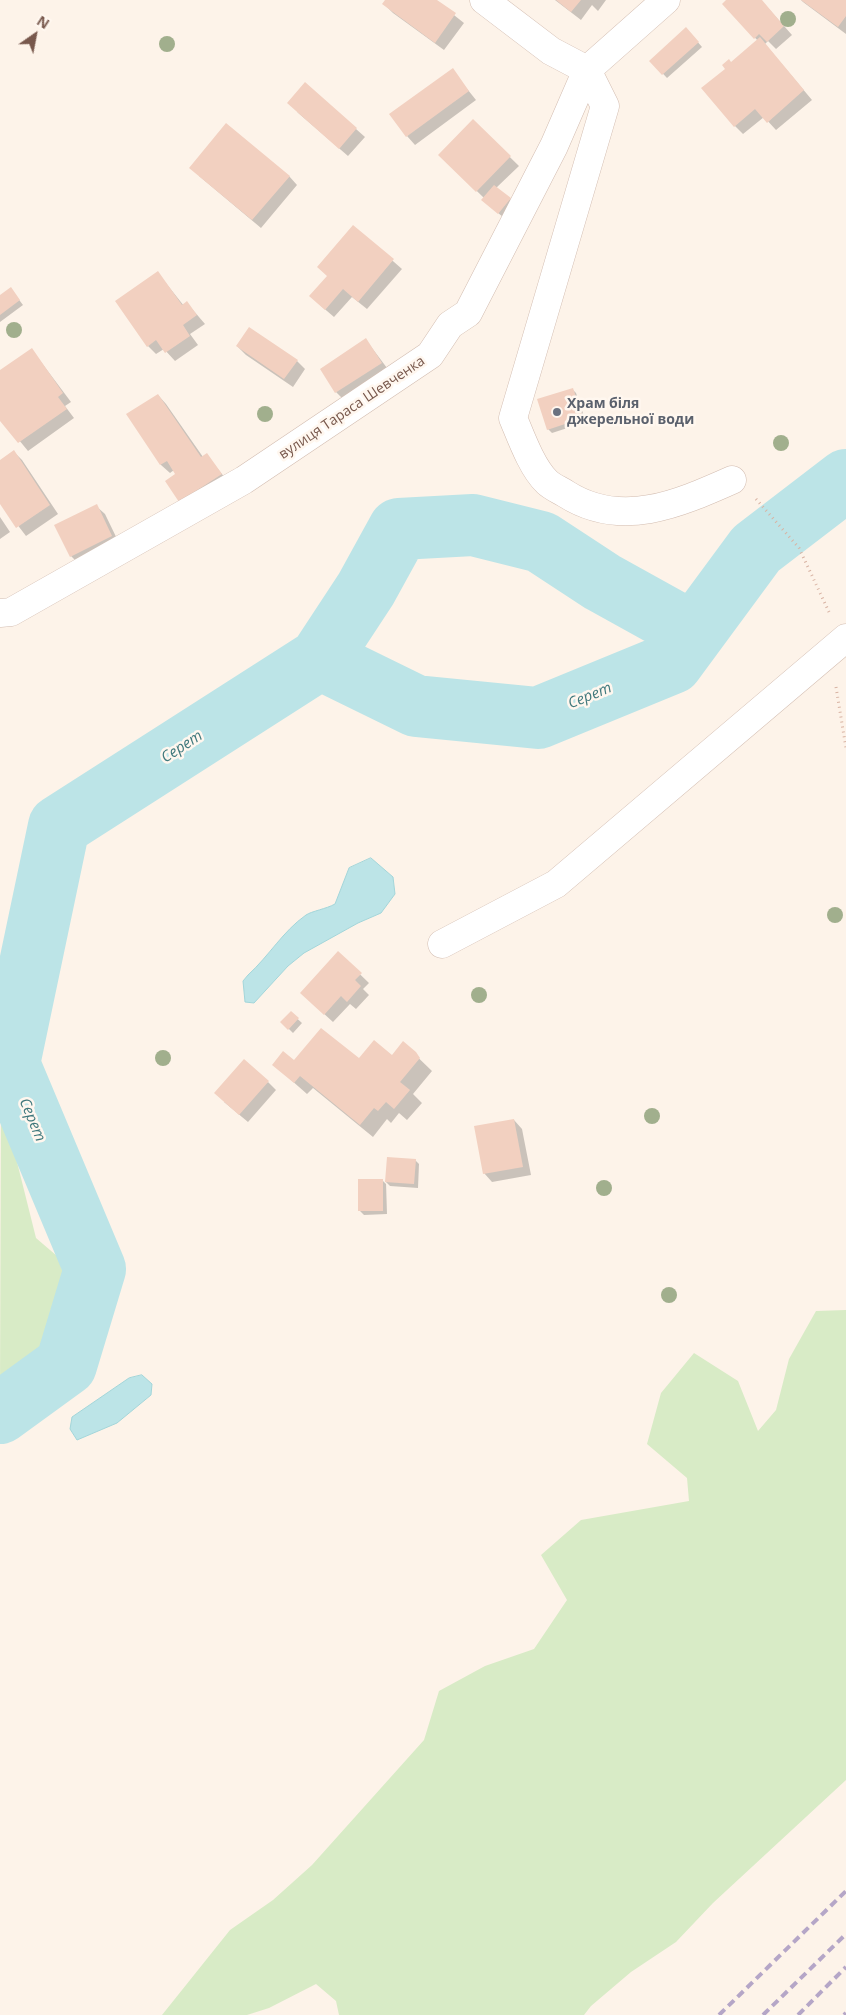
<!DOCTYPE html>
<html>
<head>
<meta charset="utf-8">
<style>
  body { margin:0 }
  #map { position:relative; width:846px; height:2015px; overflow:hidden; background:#fdf3e9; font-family:"Open Sans",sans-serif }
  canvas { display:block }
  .north { position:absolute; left:10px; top:10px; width:50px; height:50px; -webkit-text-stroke:4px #fff7ef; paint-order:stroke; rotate:33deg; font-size:14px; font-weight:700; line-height:20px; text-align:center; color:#78584c }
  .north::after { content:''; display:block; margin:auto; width:18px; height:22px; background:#78584c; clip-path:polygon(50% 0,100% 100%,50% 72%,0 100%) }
</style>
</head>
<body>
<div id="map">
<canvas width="846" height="2015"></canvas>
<div class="north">N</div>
</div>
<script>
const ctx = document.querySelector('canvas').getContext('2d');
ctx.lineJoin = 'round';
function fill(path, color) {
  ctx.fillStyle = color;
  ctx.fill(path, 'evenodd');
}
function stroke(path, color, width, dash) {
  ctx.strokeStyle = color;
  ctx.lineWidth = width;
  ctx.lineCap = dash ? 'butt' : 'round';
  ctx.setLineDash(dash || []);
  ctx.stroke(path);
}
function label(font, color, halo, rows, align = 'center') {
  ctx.font = font + ' "Open Sans",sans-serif';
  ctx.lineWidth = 5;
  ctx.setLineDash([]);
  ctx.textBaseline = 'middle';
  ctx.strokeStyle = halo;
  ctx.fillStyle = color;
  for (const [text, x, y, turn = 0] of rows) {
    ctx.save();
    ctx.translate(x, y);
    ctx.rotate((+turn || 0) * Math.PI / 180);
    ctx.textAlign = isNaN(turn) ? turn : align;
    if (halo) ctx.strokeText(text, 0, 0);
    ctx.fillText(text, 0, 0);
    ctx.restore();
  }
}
const green = new Path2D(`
  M1,1098l35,140 21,18 10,27 5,27 -14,25 -45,32 -13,23z
  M846,1310v470l-133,123 -37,39 -45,30 -40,34 -7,9h-245l-3,-14 -20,-17 -47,24 -22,7h-85l68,-85 43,-30 39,-35 112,-125 15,-49 46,-25 49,-17 33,-49 -26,-45 40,-35 108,-19 -2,-23 -40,-34 14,-51 33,-40 44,28 20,50 18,-21 13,-51 27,-48z`);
const water = new Path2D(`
  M371,858l22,19 2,17 -14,19 -23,10 -54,30 -16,13 -34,37 -9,-1 -2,-21 5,-6c21,-19 35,-44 58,-60 6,-4 20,-6 29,-11l14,-36z
  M142,1375l10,9 -1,11 -34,28 -40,17 -7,-11 2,-12 57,-39z`);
const shadow = new Path2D(`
  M387,0h48l29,23 -20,27 -51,-37 -9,-9z
  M555,0h51l-8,11 -6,-6 -11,15z
  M728,0h33l31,35 -16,14 -8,-8 -3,3 47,56 -36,30 -12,-13 -21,17 -8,-8 -9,-57 32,-28 -34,-37z
  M801,0h45v34l-43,-32z
  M690,33l12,14 -35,31 -16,-17z
  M452,70l24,30 -61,45 -8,-9z
  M297,112l59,17 9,8 -17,19z
  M473,121l46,45 -23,22 18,15 -11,14 -16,-13 -3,-6 -44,-43z
  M199,176h90l8,9 -36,43z
  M353,226l49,43 -35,40 -15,-12 -18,20 -14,-12 8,-29z
  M158,273l26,33 3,-3 18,21 -15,10 8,11 -23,16 -11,-12 -8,5 -8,-8z
  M14,293l9,12 -23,17v-26z
  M366,340l24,32 -45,29 -9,-9 -15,-23z
  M237,346l60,15 8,8 -12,18 -47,-32z
  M32,350l39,52 -6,4 9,12 -46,33 -28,-34v-45z
  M572,389l4,4 10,29 -34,11 -4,-4z
  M158,395l8,9 37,53 4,-2 22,28 -40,27 -12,-36 -3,-4 -4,3 -9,-8 -33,-50z
  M14,452l8,8 36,54 -32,22 -26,-34v-41z
  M96,506l9,8 15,31 -40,20 -9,-9z
  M0,517l10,15 -10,7z
  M338,953l31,30 -6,6 6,6 -13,14 -6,-5 -17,18 -23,-21z
  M291,1013l11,10 -9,10 -11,-11z
  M403,1043l29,28 -19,23 9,9 -15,17 -8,-7 -8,10 -4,-4 -14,18 -60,-49 -6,6 -33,-29 118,-8z
  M268,1082l8,8 -28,32 -24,-20z
  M514,1120l8,9 9,46 -39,7 -8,-9z
  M388,1158l27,2 4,4 -1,24 -28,-2 -4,-4 1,32 -23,1 -4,-4 22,-31 4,4z`);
const river = new Path2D(`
  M320,659l46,-70 33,-60 74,-4 68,17 61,40 92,51
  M0,1413l66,-48 29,-96 -86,-205 50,-238 261,-167 96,47 122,12 134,-55 84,-114 90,-69`);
const building = new Path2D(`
  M385,0h52l19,13 -21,30 -53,-39z
  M556,0h25l-10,12z
  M726,0h36l22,26 -17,16 -8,-8 -5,5 -32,-35z
  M801,0h45v16l-8,11z
  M686,27l13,15 -37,33 -13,-14z
  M760,37l44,53 -37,33 -12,-14 -21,18 -33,-39 24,-19 -3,-4 7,-6 2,3z
  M453,68l16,23 -63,46 -17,-23z
  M305,82l52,46 -18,21 -52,-46z
  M473,119l38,37 -35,36 -38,-37z
  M226,123l64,53 -38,44 -63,-52z
  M494,185l17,13 -13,16 -17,-14z
  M353,225l41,34 -36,43 -15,-13 -18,21 -16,-14 18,-20 -10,-9z
  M158,271l24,34 5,-4 10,14 -14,10 7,11 -25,17 -9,-13 -9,7 -32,-46z
  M11,287l9,13 -20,15v-20z
  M249,327l49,33 -14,19 -48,-33z
  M366,338l16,25 -47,30 -15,-24z
  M32,348l31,45 -5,4 9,12 -49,34 -18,-22v-51z
  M573,388l10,30 -36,12 -10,-31z
  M158,394l43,63 6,-4 15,21 -43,28 -14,-21 10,-7 -8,-13 -7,4 -34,-51z
  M14,450l36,55 -34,23 -16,-24v-44z
  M97,504l15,32 -42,21 -16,-32z
  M338,951l24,22 -7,7 6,6 -14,16 -6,-6 -17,19 -24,-22z
  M291,1011l8,7 -11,12 -8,-8z
  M321,1028l38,30 15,-18 18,15 11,-14 13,11 4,6 -20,24 10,8 -16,19 -8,-7 -8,9 -4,-3 -14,17 -60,-49 -6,7 -22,-18 11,-14 11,9z
  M244,1059l25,22 -30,34 -25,-22z
  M514,1119l9,48 -40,7 -9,-48z
  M387,1157l29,2 -2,25 -29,-2z
  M358,1179h25v32h-25z`);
const path = new Path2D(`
  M756,499l43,49 30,64
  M836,687l10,61`);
const minor = new Path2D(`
  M484,0l67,51 36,19 18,36 -92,312c8,19 19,50 34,64 5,5 13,8 19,12 55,35 112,10 166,-14
  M0,613l11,-1 233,-132 186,-125 20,-30 18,-12 86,-167 33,-76 79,-70
  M442,944l114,-60 290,-246`);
const rail = new Path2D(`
  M719,2015l127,-124
  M763,2015l83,-81
  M798,2015l48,-48
  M844,2015l2,-2`);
const trees = [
  [788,19],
  [167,44],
  [14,330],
  [265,414],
  [781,443],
  [835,915],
  [479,995],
  [163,1058],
  [652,1116],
  [604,1188],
  [669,1295]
];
const markers = [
  [557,412,5,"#6b7280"]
];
const worshipNames = [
  ["Храм біля",567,404],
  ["джерельної води",567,420]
];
const streetNames = [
  ["вулиця Тараса Шевченка",352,408,-34]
];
const waterNames = [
  ["Серет",590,696,-22],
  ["Серет",182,747,-33],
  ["Серет",32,1120,67]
];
fill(green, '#d8ebc6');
fill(water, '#bce4e7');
stroke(water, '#a3d5d9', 1);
fill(shadow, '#0003');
stroke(river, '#bce4e7', 62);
fill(building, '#f2d0c0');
stroke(minor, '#d2bcb0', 29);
stroke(path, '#d8b3a3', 3, [1, 4]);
stroke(minor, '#fff', 28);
stroke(rail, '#b5a6c7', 4, [8, 5]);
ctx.fillStyle = '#a1af8d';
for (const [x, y] of trees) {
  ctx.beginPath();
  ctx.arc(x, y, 8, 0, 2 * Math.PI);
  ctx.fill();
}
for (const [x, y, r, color] of markers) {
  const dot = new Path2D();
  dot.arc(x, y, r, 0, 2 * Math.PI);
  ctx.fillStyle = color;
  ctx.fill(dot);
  stroke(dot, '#fff7ef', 2);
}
label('bold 14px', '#5b616d', '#fff7ef', worshipNames, 'left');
label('14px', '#78584c', '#fff7ef', streetNames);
label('italic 15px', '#3f787c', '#fff7ef', waterNames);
</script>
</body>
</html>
